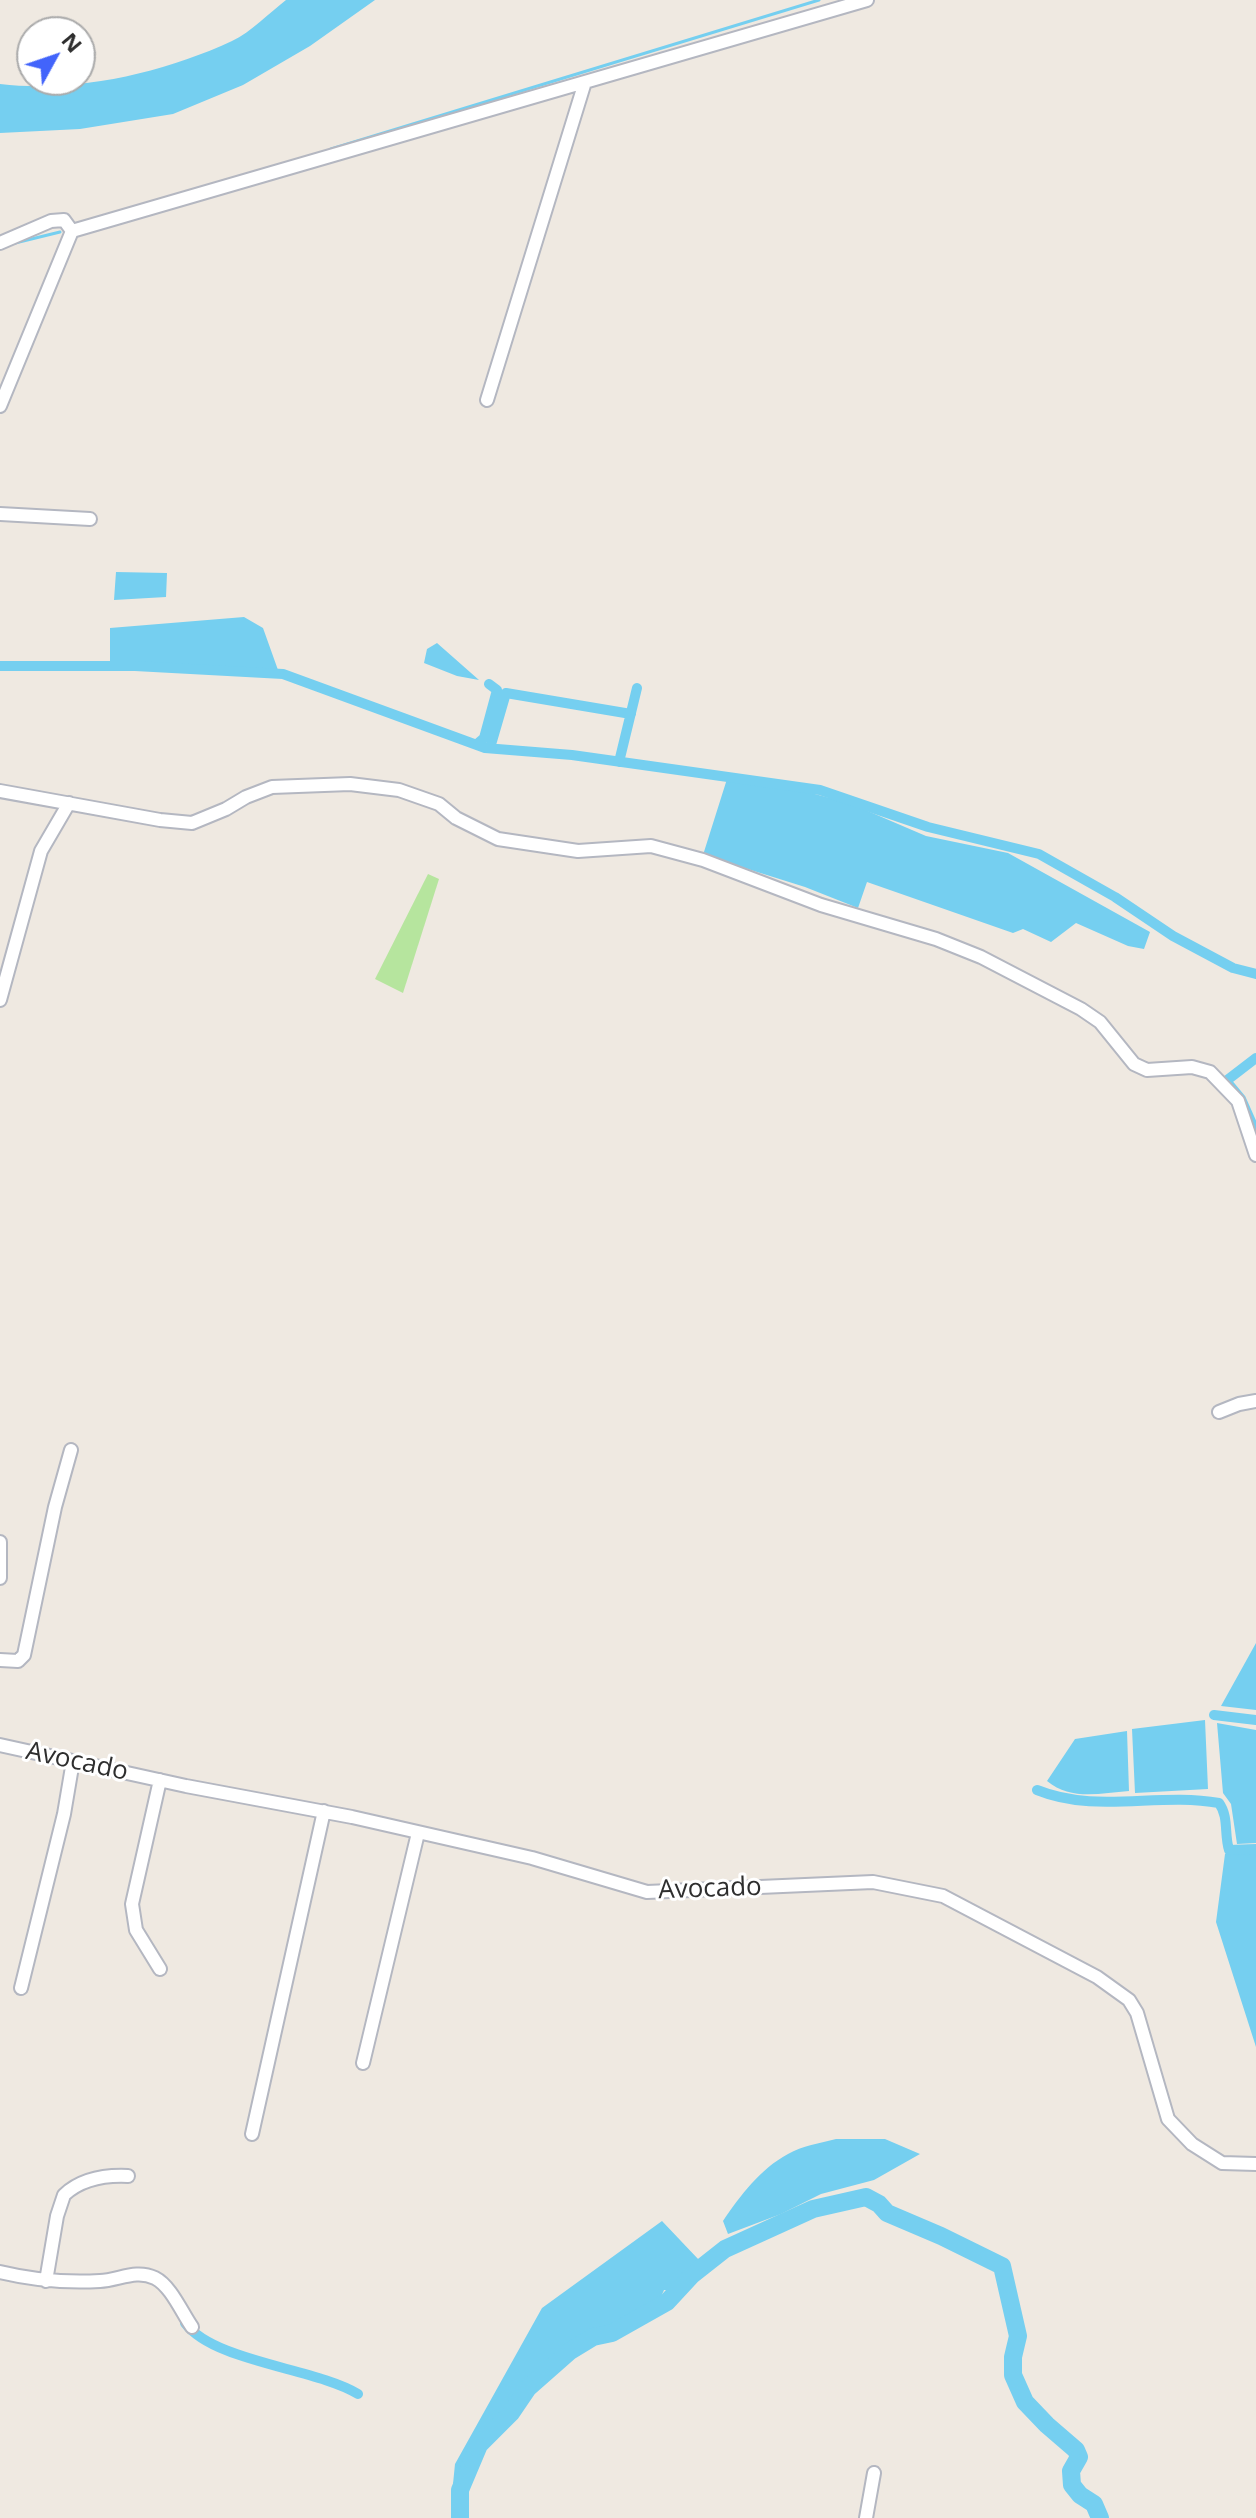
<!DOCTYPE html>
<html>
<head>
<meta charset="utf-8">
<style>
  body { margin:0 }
  #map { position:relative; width:1256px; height:2518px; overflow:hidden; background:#efe9e1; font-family:"Open Sans",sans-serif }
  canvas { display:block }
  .north { position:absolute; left:16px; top:16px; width:80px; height:80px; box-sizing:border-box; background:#fff; border:2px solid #ababab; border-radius:50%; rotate:50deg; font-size:22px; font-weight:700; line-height:32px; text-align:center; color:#2e2e2e }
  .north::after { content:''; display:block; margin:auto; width:28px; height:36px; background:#4264fb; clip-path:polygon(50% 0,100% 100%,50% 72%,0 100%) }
</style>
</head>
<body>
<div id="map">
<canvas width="1256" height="2518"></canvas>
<div class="north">N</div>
</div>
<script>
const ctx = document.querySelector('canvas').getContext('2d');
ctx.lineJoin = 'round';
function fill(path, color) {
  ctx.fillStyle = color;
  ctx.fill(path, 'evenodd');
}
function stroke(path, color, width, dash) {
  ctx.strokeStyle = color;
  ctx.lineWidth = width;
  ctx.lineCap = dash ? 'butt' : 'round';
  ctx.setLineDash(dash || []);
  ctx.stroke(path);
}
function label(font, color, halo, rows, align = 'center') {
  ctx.font = font + ' "Open Sans",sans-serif';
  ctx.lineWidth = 6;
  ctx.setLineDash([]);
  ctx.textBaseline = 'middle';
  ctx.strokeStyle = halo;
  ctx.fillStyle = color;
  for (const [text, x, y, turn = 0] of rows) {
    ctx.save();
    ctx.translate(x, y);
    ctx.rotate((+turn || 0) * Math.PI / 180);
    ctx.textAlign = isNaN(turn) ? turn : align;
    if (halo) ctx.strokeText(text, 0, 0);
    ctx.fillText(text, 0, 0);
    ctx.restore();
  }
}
const green = new Path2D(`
  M428,874l11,5 -36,114 -28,-14z`);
const water = new Path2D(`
  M286,0h89l-65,46 -67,39 -70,29 -93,15 -80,4v-49c77,9 163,-11 232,-43 19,-9 37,-28 54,-41z
  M116,572l51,1 -1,24 -52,3z
  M244,617l19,11 15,42 -168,-9v-33z
  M437,643l42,37 -22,-4 -33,-13 3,-14z
  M727,779l84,14 38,10 77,33 82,17 142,79 -6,17 -16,-3 -52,-23 -25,19 -28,-13 -10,4 -146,-51 -9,26 -53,-21 -102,-32z
  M1256,1643v67l-35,-4z
  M1205,1720l3,69 -73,4 -3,-64z
  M1217,1723l39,7v113l-19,1 -6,-40 -8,-11z
  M1127,1731l2,60c-29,2 -58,10 -82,-10l28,-42z
  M1225,1854h31v193l-40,-125z
  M836,2139h49l35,15 -46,26 -53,14 -40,20 -53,20 -5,-13c17,-25 37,-52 65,-67 14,-8 32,-11 48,-15z
  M662,2221l37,39 -27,30h-8l-7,16 -23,9 -12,8 -33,8 -22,14 -61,62 -28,36 -20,46 -5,-5 2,-20 87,-156z`);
const stream = new Path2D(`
  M331,149l488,-149
  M11,244l49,-12`);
const canal = new Path2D(`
  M0,666h135l148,8 202,74 87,7 248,35 108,37 111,27 76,43 58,39 60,32 23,6
  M477,744l7,-6 13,-48 -8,-6
  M490,748l16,-55 125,21
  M619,762l18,-74
  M1256,1058l-30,23 15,18 15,34
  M1214,1715l42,5
  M1037,1790c59,24 121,2 182,13 10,14 5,31 10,47l27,-1
  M185,2323c29,39 130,45 173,71`);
const river = new Path2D(`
  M460,2518v-28l19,-45 32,-32 17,-25 42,-37 23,-14 19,-4 55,-31 25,-27 33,-26 88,-40 53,-12 13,7 8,9 54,23 61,30 16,70 -5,21v18l12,27 22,23 29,25 3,7 -8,14 1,14 8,10 14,9 6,14`);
const minor = new Path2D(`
  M0,243l51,-22 13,-1 8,11 795,-231
  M487,400l98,-318
  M0,406l72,-175
  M0,514l90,5
  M0,791l160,29 32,3 34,-14 20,-12 26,-10 78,-3 49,6 40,14 17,14 42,21 80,12 73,-5 52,14 118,45 115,34 45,18 100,52 19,13 34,42 13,6 45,-3 18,5 28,29 18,54
  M0,1000l41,-149 28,-48
  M1219,1412l20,-8 17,-3
  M0,1542v36
  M0,1660l18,1 6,-6 31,-148 16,-57
  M0,1745l186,41 166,31 180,41 115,34 226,-10 70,14 154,81 32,23 8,13 31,106 24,25 30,19 34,1
  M160,1969l-24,-39 -4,-26 28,-124
  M21,1988l43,-174 9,-53
  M363,2063l55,-230
  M252,2134l72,-323
  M0,2272c33,8 66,11 100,9 19,-1 36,-12 55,-3 16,8 27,35 37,49
  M46,2281l11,-65 7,-21c17,-16 42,-20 64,-19
  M866,2518l8,-45`);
const streetNames = [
  ["Avocado",77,1762,12],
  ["Avocado",710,1889,-2]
];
fill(green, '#b6e59e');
fill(water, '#75cff0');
stroke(stream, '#75cff0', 3);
stroke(canal, '#75cff0', 10);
stroke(river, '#75cff0', 18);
stroke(minor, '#b4b7c1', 16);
stroke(minor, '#fff', 12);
label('26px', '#2e2e2e', '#fff', streetNames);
</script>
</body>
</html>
